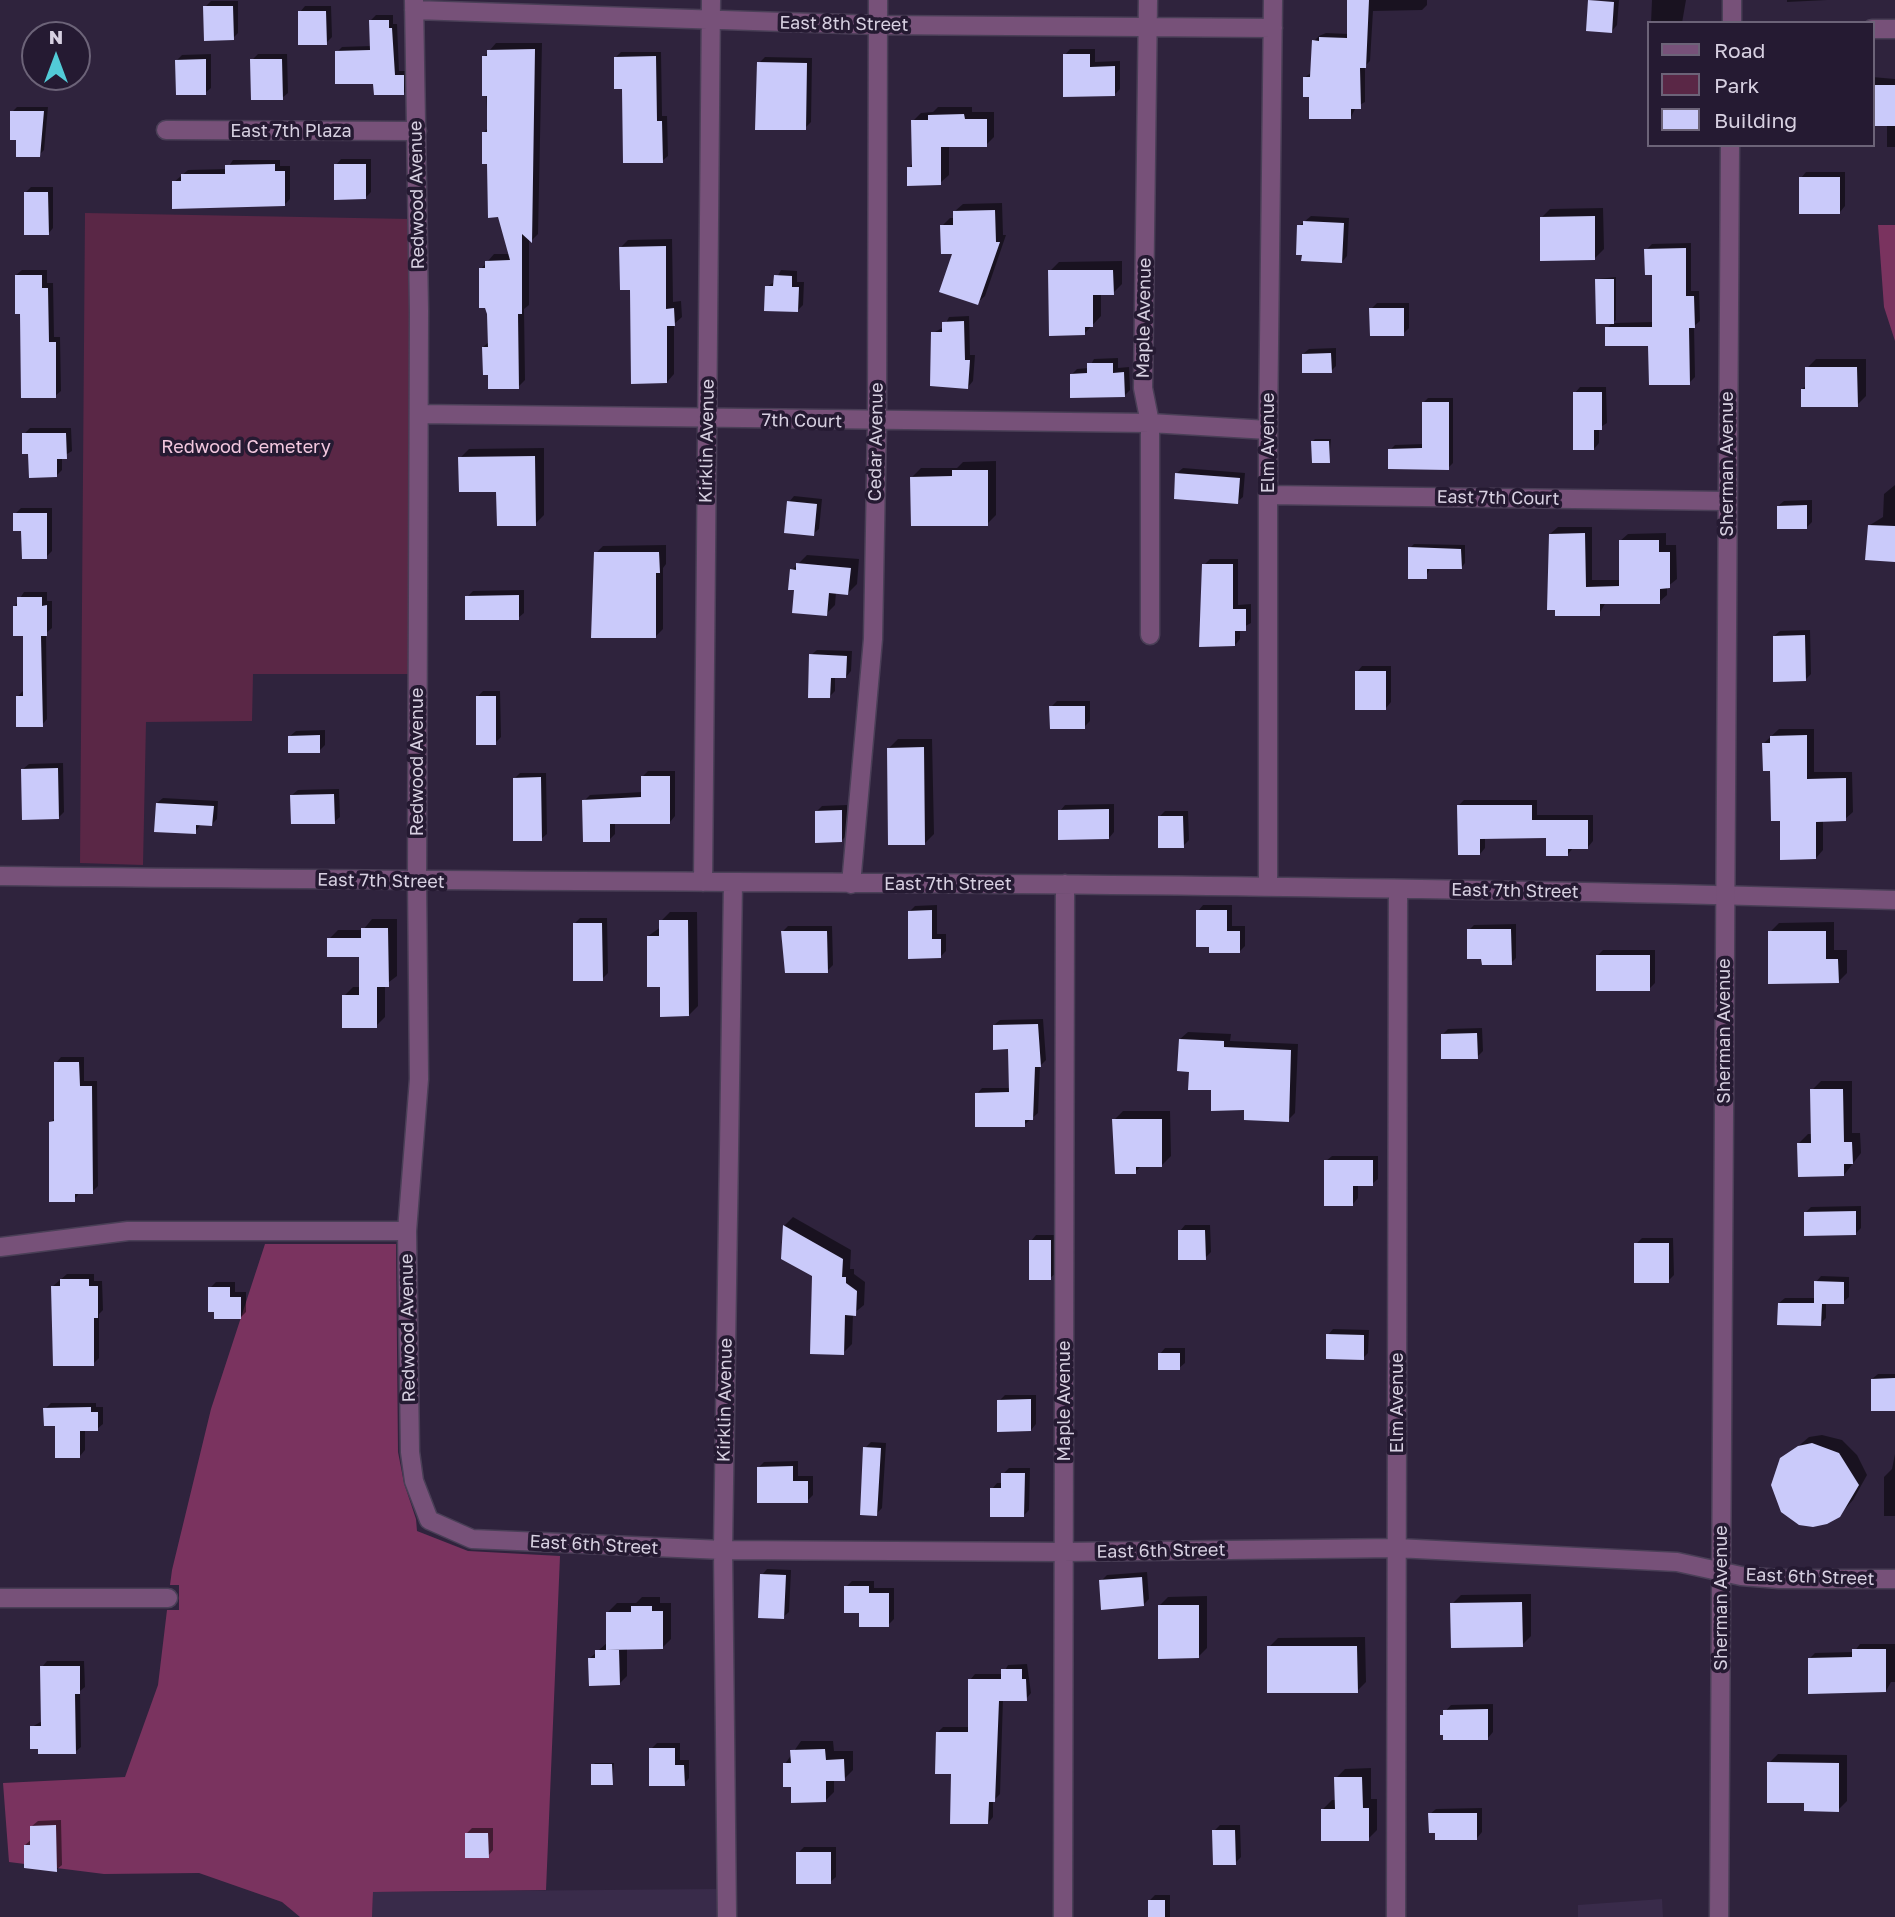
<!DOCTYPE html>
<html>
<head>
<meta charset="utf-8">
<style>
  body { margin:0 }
  #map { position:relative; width:1895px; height:1917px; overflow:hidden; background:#2f233d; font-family:"Golos Text",sans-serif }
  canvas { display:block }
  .legend { position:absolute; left:1647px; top:21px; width:228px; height:126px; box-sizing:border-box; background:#251a32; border:2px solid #6c6378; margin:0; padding:9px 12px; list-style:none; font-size:21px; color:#d7d0e1 }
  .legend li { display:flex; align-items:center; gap:14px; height:35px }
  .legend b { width:35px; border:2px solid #6c6378 }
  .north { position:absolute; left:21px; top:21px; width:70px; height:70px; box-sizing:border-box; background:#251a32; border:2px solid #6c6378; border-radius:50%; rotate:0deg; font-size:19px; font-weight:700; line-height:28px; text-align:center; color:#d7d0e1 }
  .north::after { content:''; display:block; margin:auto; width:24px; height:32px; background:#52cbd7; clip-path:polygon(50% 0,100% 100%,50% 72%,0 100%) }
</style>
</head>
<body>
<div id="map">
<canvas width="1895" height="1917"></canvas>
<ul class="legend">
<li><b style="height:9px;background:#775179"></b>Road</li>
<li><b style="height:19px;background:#5a2746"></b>Park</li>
<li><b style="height:19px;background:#cacafa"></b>Building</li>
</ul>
<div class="north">N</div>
</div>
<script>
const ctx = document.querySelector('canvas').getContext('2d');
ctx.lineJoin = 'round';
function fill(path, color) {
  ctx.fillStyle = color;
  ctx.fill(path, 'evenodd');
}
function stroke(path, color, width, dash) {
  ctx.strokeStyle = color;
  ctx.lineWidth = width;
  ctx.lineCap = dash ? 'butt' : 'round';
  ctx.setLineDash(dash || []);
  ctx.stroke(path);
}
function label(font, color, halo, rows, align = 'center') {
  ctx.font = font + ' "Golos Text",sans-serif';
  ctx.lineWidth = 7;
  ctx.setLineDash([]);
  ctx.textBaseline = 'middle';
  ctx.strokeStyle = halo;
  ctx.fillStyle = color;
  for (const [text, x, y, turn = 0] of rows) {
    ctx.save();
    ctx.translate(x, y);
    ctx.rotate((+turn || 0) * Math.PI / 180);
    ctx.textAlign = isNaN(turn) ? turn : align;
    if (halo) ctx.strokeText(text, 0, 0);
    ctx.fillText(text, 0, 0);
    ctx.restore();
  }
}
const built = new Path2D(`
  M720,1889v28h-348l1,-25z
  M1662,1899l1,18h-85v-12z`);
const green = new Path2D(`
  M85,213l325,6 -1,455h-156l-1,47 -106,1 -3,143 -63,-2z`);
const forest = new Path2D(`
  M1878,225h17v116l-11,-34z
  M265,1244h131l2,208 6,31 12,36 1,12 51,20 92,5 -14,334 -173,2 -1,25h-72l-18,-15 -83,-29 -95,1 -95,-12 -6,-79 122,-6 33,-92 9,-75h12v-25h-9l2,-15 39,-161z`);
const shadow = new Path2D(`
  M1349,0h78v5l-5,5 -49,1 -3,50 -5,5v36l-9,5 -5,10 -40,-22 -7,-17 8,-6 2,-31 5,-5 7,-3 23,1z
  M1619,0l-2,25 -5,6 -22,-30z
  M1652,0h34l-4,23h-31z
  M1787,0h40l-40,2z
  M211,1h27v32l-5,5 -28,-31z
  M305,6h26l1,31 -6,6 -26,-31z
  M376,15h17v9h4l2,47h9v18l-5,5 -28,-12 -38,-30 5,-5 29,-1v-26z
  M496,43h46l-4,191 -7,7 -2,-3v67l-5,4 1,71 -7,7 -35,-40 7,-6 -1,-28 -8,-44 13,-15h16l-27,-121 5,-5 -4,-71z
  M35,46v29h-6v-23z
  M1070,49h25v13l25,-1v28l-5,5 -50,-39z
  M621,52h40l1,64h5l1,40 -6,5 -38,-74 -9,-29z
  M211,54v34l-6,5 -28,-33 5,-5z
  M258,54h29l1,39 -6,5 -30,-38z
  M765,57l47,1 -1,64 -6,6 -46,-65z
  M1872,77l23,2v68h-8v-23h-15z
  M17,107h31l-4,43 -5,5 -21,-17 -6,-26z
  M938,107h34v5h22v25l-8,8h-37v30l-9,8 -31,-15 4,-5v-42l8,-8 12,-1z
  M341,159h30v33l-6,6 -29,-33z
  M233,160h47v6h10v33l-5,5 -111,-22 14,-12 39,-1z
  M1806,172h39v34l-5,6 -39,-34z
  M31,187h22v41l-5,6 -23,-41z
  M1002,203l1,32h3l-21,61 -8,7 -35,-77 8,-8h5v-7l8,-7z
  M1603,208l1,41 -9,9 -54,-40 9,-9z
  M1311,216l38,2 -2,38 -5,6 -43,-36z
  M672,239l1,63 8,-1 1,16 -8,7v50l-7,8 -35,-94 -11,-41 7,-7z
  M1691,243v48h8l1,30 -6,5 1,51 -6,6 -39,-39 -43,-16 6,-6 -16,-43 19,-2v43l-3,3 41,-1v-48l-8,-24 6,-6z
  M1122,261v23l-9,9h-12v23l-17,18 -34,-63 9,-9z
  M22,270h25v13h6l1,54h6l1,54 -6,5 -33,-84 -6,-37z
  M781,270l16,1v11h7l-1,23 -5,5 -31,-23 8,-6z
  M1377,303h32v25l-6,6 -32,-25z
  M969,316l1,39h5l-2,26 -5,6 -35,-54 11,-6 5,-10z
  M1336,348v18l-5,5 -28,-17 6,-5z
  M1118,358v10l11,-1 1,23 -6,6 -52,-22 5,-5 12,-1 5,-9z
  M1816,359h50v37l-9,9 -55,-16 5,-4v-17z
  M1580,387h26l1,36 -8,5v15l-5,6 -19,-56z
  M1428,398h25v65l-5,5 -58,-18 5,-5 29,-1 -1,-41z
  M30,428h41l1,23 -10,6v13l-6,6 -26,-24 -6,-18z
  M1315,439h16l-2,22 -16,-20z
  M544,448v67l-9,9 -75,-66 9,-9z
  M996,461v54l-9,9 -75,-47 9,-9h36l6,-6z
  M1183,468l62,5 -2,24 -6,5 -60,-29z
  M1895,485v76l-25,-36 13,-8 1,-23z
  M794,496l28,3 -3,30 -6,5 -24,-32z
  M1812,500v22l-5,5 -29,-21 6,-5z
  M21,508h31v43l-6,6 -31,-43z
  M1558,527h34v53h29l-1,-39 8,-7 38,-1v12h10l1,34 -10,8v8l-8,7h-53l-7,12 -49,-80z
  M1414,544l51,1v18l-4,5h-31l-4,9 -16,-29z
  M666,545v19l-3,4v61l-7,7 -60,-83 7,-7z
  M807,555l52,4 -2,25 -9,9 -12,-1 -1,13 -9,9 -30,-25 -4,-19z
  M1210,559h28v46l13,-1v19l-11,6v10l-5,6 -31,-80z
  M524,590v23l-6,5 -51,-21 6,-6z
  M24,592h23v9h5v27l-6,5 1,86 -5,6 -25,-28 6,-6 1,-57 -9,-28z
  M1810,630l1,44 -6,6 -31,-44 6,-5z
  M817,650l35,1 -1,20 -5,6 -11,-1v15l-5,5 -19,-41z
  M1362,666h29v36l-5,6 -29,-36z
  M483,691h17l1,46 -6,6 -18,-46z
  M1057,701h33v20l-6,6 -33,-20z
  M1779,729h35v43h38l1,40 -8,7 -22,1v30l-7,8 -34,-38 -18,-77z
  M325,730v15l-6,6 -29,-15 6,-5z
  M898,739h34l2,95 -9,9 -36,-95z
  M63,763l1,49 -6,6 -35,-49 6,-5z
  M648,771h27v45l-5,6h-55v12l-6,6 -25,-39 6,-6 53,-3 -1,-15z
  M520,773h26l1,61 -6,5 -27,-60z
  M339,789l1,28 -6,5 -42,-27 6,-5z
  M163,798l55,3 -1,18 -5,5h-11l-6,8 -38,-29z
  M1464,800h73v15h56v26l-5,6h-14l-6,7 -21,-17h-62v11l-5,6 -21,-49z
  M1114,804v28l-5,6 -49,-27 5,-6z
  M847,805v30l-5,5 -25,-29 5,-5z
  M1165,811h23l1,29 -6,6 -24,-29z
  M937,905v29h9v17l-6,6 -30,-46 5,-5z
  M1203,905h29v21h13v20l-5,5 -42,-40z
  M670,912h27l1,94 -9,9 -28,-30 -13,-49 13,-9v-6z
  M580,918h27l1,55 -6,6 -28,-55z
  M372,919h25v57l-12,9v32l-9,9 -32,-30 9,-9h8l-1,-32 -31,-16 9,-9h25z
  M1834,922v28h13v23l-9,9 -68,-50 9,-9z
  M1516,924v34l-5,5 -42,-33 5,-5z
  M788,926h44l1,39 -6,6 -45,-39z
  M1603,950h52v33l-6,6 -52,-33z
  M1043,1019l3,41 -6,6 -2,47 -14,12 -47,-31 5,-6h29l-1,-41 -16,-22 6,-5z
  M1482,1028l1,23 -6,6 -34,-23 5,-5z
  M1188,1032l43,2 -1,7 68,3 -3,69 -7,7 -42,-12 -34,-19 -21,-19 -11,-31z
  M61,1057h23v24h13l1,105 -6,6h-12l-6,8 -23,-78 5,-5v-54z
  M1821,1081h31v52h8l1,20 -17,22 -45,-32 9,-9h5l-1,-44z
  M1123,1111h47l1,45 -9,9h-20l-7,7 -21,-52z
  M1332,1156h46v23l-6,5h-14v14l-5,6 -27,-43z
  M1861,1206v22l-6,6 -49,-22 5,-5z
  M793,1217l58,33 -1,19h4v5l11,8 -1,23 -11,9 -1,30 -9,9 -29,-78 -30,-49z
  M1185,1225h25l1,27 -6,6 -25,-27z
  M1036,1235h20v38l-6,5 -19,-37z
  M1642,1238h31l1,37 -6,6 -32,-37z
  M67,1274h27v7h8l1,29 -4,4v44l-6,6 -40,-78z
  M1821,1276l28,1v20l-6,5h-17v16l-6,6 -41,-21 6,-5h30l1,-16z
  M216,1282h19v10h11v20l-5,5 -31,-29z
  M1333,1329l36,1 -1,23 -5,5 -35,-23z
  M1165,1348h20v15l-6,5 -19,-14z
  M1878,1374h17v35l-23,-30z
  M1005,1395h31v29l-5,6 -32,-29z
  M51,1403h45v4h7v17l-6,5h-12v21l-5,6 -35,-47z
  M1822,1435l20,5 15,15 10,20 -14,25 -9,10 -62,1 -10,-26 15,-29 22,-19z
  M871,1442l15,1 -4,65 -6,6 -11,-66z
  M1895,1454v62h-11v-39l8,-8z
  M798,1461v15h15v19l-6,6 -48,-34 5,-5z
  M1009,1468h21l-1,42 -5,5 -32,-26 5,-6h6v-9z
  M767,1569l24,1 -2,42 -6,5 -21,-42z
  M1147,1572l2,27 -6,6 -42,-24 6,-6z
  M852,1581h22v7h20v31l-6,6 -27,-14 -15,-24z
  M1531,1594v42l-9,9 -70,-41 9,-9z
  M1207,1596v52l-9,9 -39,-51 9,-9z
  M642,1597h18v6h11v36l-9,9h-35v28l-8,8 -29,-26 18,-16v-30l9,-9h19z
  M1365,1637l1,45 -9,9 -88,-44 9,-9z
  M1860,1644h35v38h-4l-5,9 -76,-33 5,-5 39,-1z
  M47,1661h37l1,26 -5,4 1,56 -6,5 -43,-25 10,-6v-54z
  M1027,1664l4,29 -5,6h-23l-3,95 -7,7v16l-5,6 -35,-51 -15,-40 5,-5h27v-47l5,-6h28l5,-9z
  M1493,1704v28l-5,6 -43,-5 -4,-17 10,-11z
  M801,1741h32l1,10h19v19l-9,9h-10v13l-9,9 -33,-16 -7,-21z
  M657,1743h23v17h9v18l-5,6 -33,-35z
  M1778,1754l69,1v46l-9,9 -32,-9 -37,-38z
  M595,1763h19l-2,21 -19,-19z
  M1371,1768v31h6v31l-9,9 -45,-30 9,-9h4v-22l9,-9z
  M1482,1808v24l-5,6 -47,-24 6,-5z
  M61,1820l1,45 -6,5 -31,-25 7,-6v-13l6,-5z
  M1220,1825h20l1,32 -6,6 -21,-32z
  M472,1828h21v22l-5,6 -22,-22z
  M804,1847h32v30l-6,5 -32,-29z
  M1155,1895h15v22h-20l-1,-16z`);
const building = new Path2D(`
  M1347,0h22l-3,68h-6l1,41h-10v10h-42v-22h-6v-20h7l2,-37 7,1v-4l28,1z
  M1588,0l26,2 -2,31 -26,-2z
  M203,6h30l1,34 -30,1z
  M298,11h28l1,34h-29z
  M369,20h20v8h3l3,47h9v20h-30l-1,-11h-38v-33l35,-1z
  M535,49l-3,194 -10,-9v80h-4l1,75h-31v-14h-5l-1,-28h6l-1,-33 -2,-6h-6v-40h6v-7l25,-1 -12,-43 -10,1 -1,-54h-5v-32h5v-36h-5v-40h5v-6z
  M1063,54h27v13l25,-1v30l-52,1z
  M656,56l1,65h5l1,42h-40l-1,-74h-8v-32z
  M206,59v36h-30l-1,-35z
  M250,59h32l1,41h-32z
  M757,62l50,1 -1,67h-51z
  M1872,85h23v41h-23z
  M10,111h34l-4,46h-24v-17h-6z
  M964,114l1,5h22v28h-46v38l-34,1v-19h5l-1,-47h17v-5z
  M275,164v7h10v35l-113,3v-28h9v-7h44v-9z
  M334,164h32v35l-32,1z
  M1799,177h41v37h-41z
  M24,192h24l1,43h-25z
  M995,210l1,32h4l-22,63 -39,-13 13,-38h-11l-1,-29h13v-14z
  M1595,216v44l-55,1v-44z
  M1303,221l41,2 -2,40 -41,-2 1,-6h-6l1,-30h6z
  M666,246v63l8,-1 1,18h-8v57l-36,1 -1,-94h-10l-1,-43z
  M1686,248v48h8l1,32h-6l1,57h-41l-1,-39h-43v-19h47v-52h-7l-1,-26z
  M1048,270h65l1,25h-21v32h-8v8l-36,1z
  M15,275h27v13h6l1,54h7v56h-35l-1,-84h-5z
  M774,275l18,1v11h7l-1,25 -34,-1 1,-25h8z
  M1595,279h19v45h-18z
  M1369,308h35v28h-34z
  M964,321l1,39h5l-2,29 -38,-3 1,-54h11v-10z
  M1331,353l1,20h-30v-19z
  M1087,363h26v10l11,-1 1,25 -55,1v-24l17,-1z
  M1805,367h52l1,40h-57v-18h4z
  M1573,392h29v38h-8v20h-21z
  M1422,402h27v68l-61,-1v-20l34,-1z
  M22,433h44l1,26h-10v18l-28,1 -1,-24h-6z
  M1311,441h18l1,22h-18z
  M535,456l1,70h-39l-1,-34h-37l-1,-35z
  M952,470h36v56h-77l-1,-49 42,-1z
  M1175,473l65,5 -2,26 -64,-5z
  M787,501l30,3 -3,32 -30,-3z
  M1807,505v24h-30v-23z
  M13,513h34v46h-25l-1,-28h-8z
  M1868,525l27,1v36l-30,-2z
  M1585,533l1,54 33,-1v-46h40v12h11v36l-10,1v15h-60v12h-45v-6h-8l2,-76z
  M1408,547l53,2 1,20h-35v10h-19z
  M594,552h65l1,21h-4v65h-65z
  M796,563l55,5 -3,27 -19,-2 -2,23 -35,-3 2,-23h-6l2,-21 6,1z
  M1202,564h31v45h13v22h-11v15l-36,1z
  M519,595v25h-54v-24z
  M17,597h25v9l5,-1v31h-6l2,91h-27v-31h7v-60h-10v-30h4z
  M1805,635l1,46 -33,1v-46z
  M809,654l38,2 -1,22h-15l-1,20h-22z
  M1355,671h31v39h-31z
  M476,696h20v49h-20z
  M1049,706h36v23h-35z
  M320,735v18h-32v-17z
  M1807,735v44l39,-1v43l-30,1v37l-36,1v-39h-9l-1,-50h-7l-1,-28h8v-7z
  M924,747l1,98h-37l-1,-97z
  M58,768l1,51 -37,1 -1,-51z
  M641,776h29v48h-60v18h-27l-1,-42 59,-3z
  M541,777l1,64h-29v-63z
  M334,794l1,30h-44l-1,-29z
  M156,803l58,3 -2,20 -16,-1v9l-42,-2z
  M1457,805h75v15h56v29h-20v7h-22v-18l-66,1v16h-22z
  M1109,809v30l-51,1v-30z
  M842,810v32l-27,1v-32z
  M1158,816h25l1,32h-26z
  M932,910v29h9v19l-33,1v-48z
  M1196,910h31v21h13v22h-31v-6h-13z
  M659,920h29l1,96 -29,1v-30h-13v-51h12z
  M573,923h29l1,58h-30z
  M361,928h27l1,59h-12v41h-35v-33h17v-38h-32v-19h34z
  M1467,929h44l1,36h-30l-1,-6h-14z
  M781,931h46l1,42h-43z
  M1768,931h58v28h12l1,24 -71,1z
  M1596,955h54v36h-54z
  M1038,1024l3,43h-6l-2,53h-8v7h-50v-34l34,-1 -1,-43 -15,1v-25z
  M1477,1033l1,26h-37v-25z
  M1179,1039l45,2v6l67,3 -2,72 -45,-2v-10l-33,1v-21h-23l1,-18 -12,-1z
  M54,1062h25l1,24h12l1,108h-18v8h-26v-80l5,-1z
  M1810,1089h33l1,53h8l1,22h-9v12l-46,1 -1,-34h14z
  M1112,1119h50v48h-26v7h-21z
  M1324,1160h49v26h-20v20h-29z
  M1856,1211v24l-52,1v-24z
  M783,1225l60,34 -1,18h4v6l11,8 -1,25 -11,-1 -1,40 -34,-1 2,-78 -31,-17z
  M1178,1230h27l1,30h-28z
  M1029,1240h22v40h-22z
  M1634,1243h35v40h-35z
  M60,1279h29v7h9v32h-4v48h-41l-2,-80h9z
  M1814,1281l30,1v22h-22l-1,22 -44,-1 1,-22h36z
  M208,1287h22v10h11v22h-27v-7h-6z
  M1326,1334l38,1v25l-38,-1z
  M1158,1353h22v17h-22z
  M1895,1378v33h-24v-32z
  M1031,1399v32l-34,1v-32z
  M91,1407v5h7v19h-18v27h-25v-32h-11l-1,-18z
  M1812,1443l27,10 20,32 -19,32 -13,7 -14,3 -14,-2 -18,-13 -10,-27 9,-27 18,-12z
  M863,1447l18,1 -4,68 -17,-1z
  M793,1466v15h15v22h-51v-36z
  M1001,1473h24l-1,44h-34v-29h11z
  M760,1574l26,1 -2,44 -26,-1z
  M1142,1577l2,29 -43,4 -2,-30z
  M844,1586h25v7h20v34h-30v-14h-15z
  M1522,1602l1,45 -72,1 -1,-45z
  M1158,1605h41v53l-41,1z
  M631,1606h21v5h11v38l-57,1v-38h25z
  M1267,1646h90l1,47h-91z
  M1852,1649h34v43l-78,2v-36l44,-1z
  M595,1650h24l1,35 -31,1 -1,-28h7z
  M40,1666h40v28h-5l1,60h-38v-5h-8v-23h11z
  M1001,1669h21v10h4l1,22h-28l-4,101h-6l-1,22h-38l1,-50h-16l1,-42h32v-53h33z
  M1488,1709v31h-45v-5h-3v-20h3v-5z
  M649,1748h26v17h9l1,21h-36z
  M825,1749l1,11 18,-1 1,22h-19v21l-35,1v-16h-8v-24h8l-1,-13z
  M1767,1762l72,1v49l-35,-1v-8h-37z
  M591,1764h21l1,21h-22z
  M1334,1777h28l1,31h6v33h-48v-32h14z
  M1428,1813h49v27h-42v-7h-6z
  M56,1825l1,47 -33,-4v-23h6v-19z
  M1212,1830h23l1,35h-23z
  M465,1833h23l1,25h-24z
  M796,1852h35v32h-35z
  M1148,1900h17v17h-17z`);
const minor = new Path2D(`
  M414,0l5,311 -2,570 2,198 -12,152 3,221 4,29 15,39 43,19 251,11 340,2 333,-4 281,14 64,14 38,3h116
  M1148,0l-5,388 7,35v212
  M414,10l463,15 396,3
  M1872,29h23
  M166,130l251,1
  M419,414l731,9 118,7
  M1268,495l459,6
  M0,876c632,8 1264,4 1895,24
  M703,882l8,-882
  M851,884l22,-245 4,-217 1,-422
  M1268,887v-457l5,-430
  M0,1247l128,-16h279
  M0,1598h168
  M727,1917l-4,-367 10,-667
  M1063,1917l2,-1033
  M1396,1917l2,-1028`);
const tertiary = new Path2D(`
  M1732,23v-23
  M1719,1917l11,-1772`);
const streetNames = [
  ["East 8th Street",844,24,1],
  ["East 7th Plaza",291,131],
  ["Redwood Avenue",417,195,-91],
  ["Maple Avenue",1144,318,-89],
  ["7th Court",802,421,1],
  ["Kirklin Avenue",707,441,-89],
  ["Cedar Avenue",876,442,-89],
  ["Elm Avenue",1268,443,-90],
  ["Sherman Avenue",1727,464,-90],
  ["East 7th Court",1498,498,1],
  ["Redwood Avenue",417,762,-90],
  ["East 7th Street",381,881,1],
  ["East 7th Street",948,884],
  ["East 7th Street",1515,891,1],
  ["Sherman Avenue",1724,1031,-90],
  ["Redwood Avenue",408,1328,-91],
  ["Kirklin Avenue",725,1400,-89],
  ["Maple Avenue",1064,1401,-90],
  ["Elm Avenue",1397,1403,-90],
  ["East 6th Street",594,1545,3],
  ["East 6th Street",1161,1551,-1],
  ["East 6th Street",1810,1577,2],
  ["Sherman Avenue",1721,1598,-90]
];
const parkNames = [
  ["Redwood Cemetery",246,447]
];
fill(built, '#392b4a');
fill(green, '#5a2746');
fill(forest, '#7a335f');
fill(shadow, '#0007');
fill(building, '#cacafa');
stroke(minor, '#4a3f57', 21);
stroke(tertiary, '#4a3f57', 21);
stroke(minor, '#775179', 18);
stroke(tertiary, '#775179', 18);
label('18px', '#d7d0e1', '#251a32', streetNames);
label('18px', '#f3c8df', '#251a32', parkNames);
</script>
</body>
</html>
